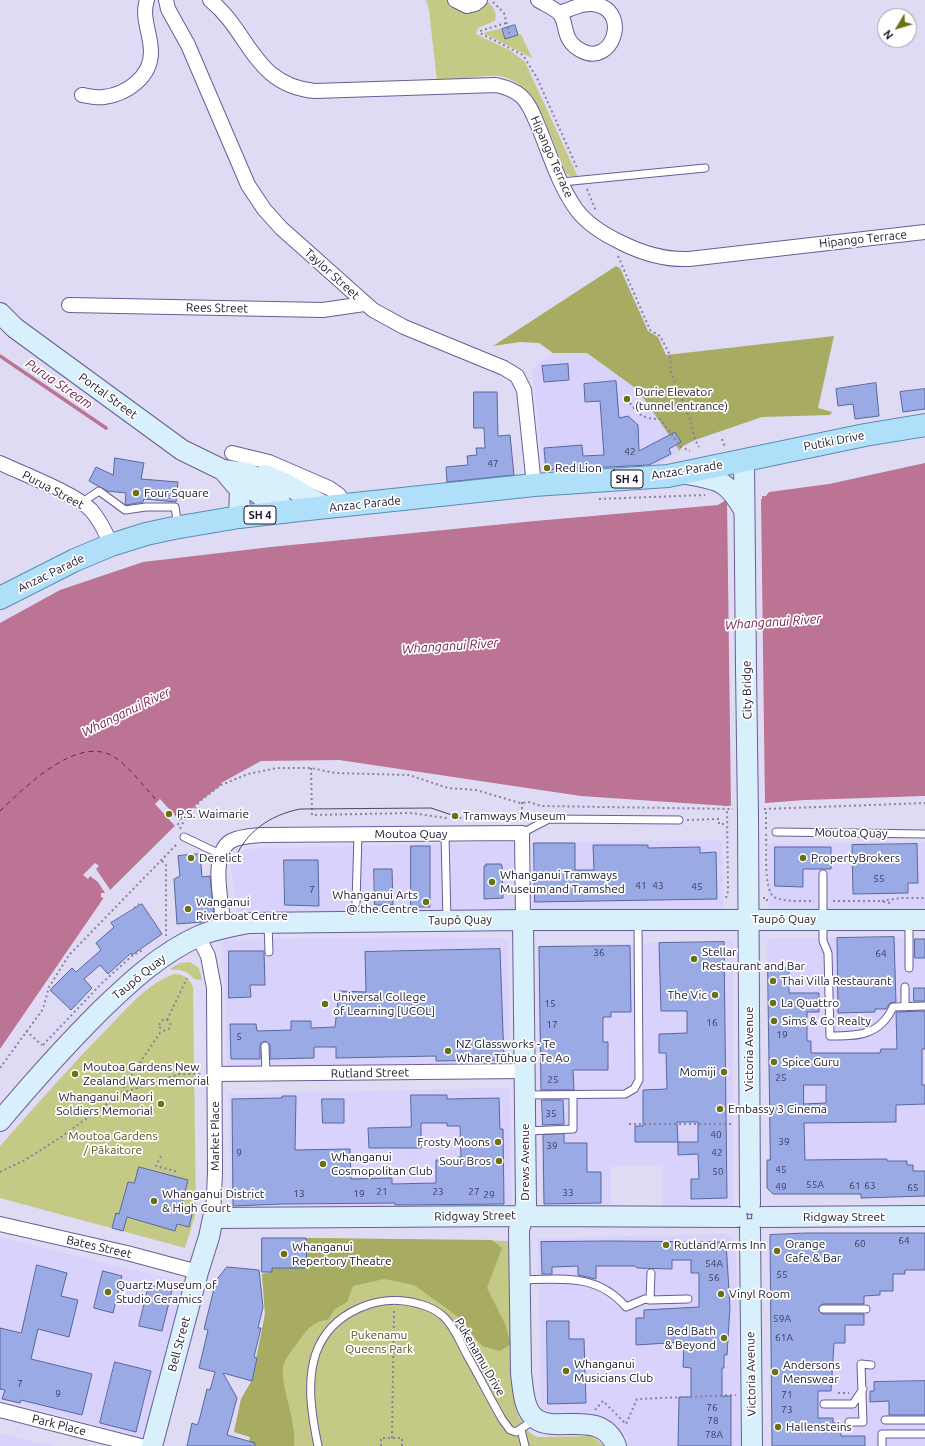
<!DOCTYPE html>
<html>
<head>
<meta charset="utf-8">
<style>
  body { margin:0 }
  #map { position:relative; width:925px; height:1446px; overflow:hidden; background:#dfdbf5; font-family:Ubuntu,sans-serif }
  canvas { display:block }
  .north { position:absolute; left:877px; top:8px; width:40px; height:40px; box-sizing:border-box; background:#fff; border:1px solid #a4a2ab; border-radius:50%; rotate:232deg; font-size:11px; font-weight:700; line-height:16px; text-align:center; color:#1c172e }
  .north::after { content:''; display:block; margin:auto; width:14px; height:18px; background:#6c7015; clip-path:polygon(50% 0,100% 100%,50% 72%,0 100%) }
</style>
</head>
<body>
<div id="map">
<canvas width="925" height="1446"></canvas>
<div class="north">N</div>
</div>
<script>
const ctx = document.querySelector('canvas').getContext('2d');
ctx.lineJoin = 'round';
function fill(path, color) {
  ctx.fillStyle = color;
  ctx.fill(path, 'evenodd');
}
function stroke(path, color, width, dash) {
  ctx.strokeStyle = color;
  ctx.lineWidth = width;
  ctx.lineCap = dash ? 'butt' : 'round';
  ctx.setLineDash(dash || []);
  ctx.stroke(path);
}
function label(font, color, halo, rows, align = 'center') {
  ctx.font = font + ' Ubuntu,sans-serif';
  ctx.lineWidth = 3.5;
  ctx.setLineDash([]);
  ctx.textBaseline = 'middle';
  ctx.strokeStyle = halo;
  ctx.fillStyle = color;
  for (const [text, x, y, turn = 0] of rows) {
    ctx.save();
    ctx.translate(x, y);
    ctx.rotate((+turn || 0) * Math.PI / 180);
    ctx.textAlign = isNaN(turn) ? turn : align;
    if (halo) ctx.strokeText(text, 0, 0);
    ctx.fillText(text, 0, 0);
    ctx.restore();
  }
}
const built = new Path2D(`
  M553,353h34l51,37 42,61 -35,23 -100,7 -13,-112z
  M722,840l1,73 -190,3 -1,-73z
  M513,842l2,75 -277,3 -7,-53 3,-9 11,-9z
  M925,842v69l-156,3 -2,-70z
  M424,937l84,2 2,125 -84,4 -199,2 -4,-130z
  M894,937l31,2v257l-64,2v-4h-88l-6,-6v-28l3,-4 -3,-217z
  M733,941v266l-70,2 -1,-44 -51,1v43l-68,1 -6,-264z
  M510,1088l2,121 -281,5 -3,-120z
  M814,1233h111v213h-153l1,-64 -2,-1 -1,-147z
  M727,1234l8,8 6,204h-112l-4,-12 -9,-10 -25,-7h-50l-3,-179z
  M0,1237l184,45 -39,157 -145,-40z
  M0,1433l53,13h-53z`);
const green = new Path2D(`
  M426,0h21c13,14 27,17 41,2 6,6 9,10 7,19l-17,7 -2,6 35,17 14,11 53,115 -8,-1 -4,-3c-13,-29 -30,-93 -67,-97 -15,-1 -45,4 -62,6l-8,-72z
  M499,29h3l3,9 16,-4 11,24 -49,-25z
  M190,962l9,6 3,12 -8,-1c-7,-8 -12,-10 -23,-9v-2l10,-5z
  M174,974c8,-1 17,5 19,13l3,225 -11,36 -185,-50v-52c36,-40 70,-80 108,-118 18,-19 40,-45 66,-54z
  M306,1238l206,3 -1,103 7,72 12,17 7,4 55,-1 12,10h-356l2,-9 -16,-5 7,-33 11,-19 13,-66 -3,-40 10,-2v-4h34z`);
const forest = new Path2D(`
  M616,266l4,2 28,63 10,6 8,18 168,-19 -16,72 14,4 -2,3 -68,2 -67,23 -14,7 -1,4 -42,-61 -51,-37h-34l-14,-10 -19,-1 -27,4z
  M306,1238l186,2 10,8 -15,40 18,36 6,20 -11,7 -18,-5 -25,-30 -43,-31 -30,-6 -31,7 -6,16 -13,8 -6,10c-13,1 -19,7 -27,18 -5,7 -12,15 -16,23 -9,19 13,59 9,85h-46l2,-9 -16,-5 7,-33 11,-19 13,-66 -3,-40 10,-2v-4h34z`);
const water = new Path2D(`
  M925,463v333l-120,4 -78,6 -146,-10 -242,-36 -78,1 -40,22v2l-21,16 -93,92 -107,156v-426l60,-33 83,-28 128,-15 264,-26 183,-16 8,-5 36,-1v-3h4l3,-4 60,-8z`);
const pier = new Path2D(`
  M761,498l4,307 -34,3 -4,-309z
  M160,799l20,22 -5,5 -20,-22z
  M95,863l4,3 -3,3 15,22 -6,8 -4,-2v-4h4l-7,-11 -8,-6 -2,3 -5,-4z`);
const stream = new Path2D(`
  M0,356l106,72`);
const ferry = new Path2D(`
  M0,811c24,-23 70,-69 106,-58 17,5 40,36 52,49`);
const building = new Path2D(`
  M515,25l3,10 -13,4 -3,-10z
  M568,364l1,16 -25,2 -2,-16z
  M616,381l3,37 9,-2 10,9 1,26 36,-19 6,10 -12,7 2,5 -22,11 -103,5 -2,-22 38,-3 1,11 21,-1 -4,-54 -15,1 -1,-18z
  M876,383l3,33 -24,3 -2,-15 -15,2 -2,-17z
  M925,389v20l-22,3 -3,-20z
  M474,392h23l1,44 12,-1 4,40 -67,7 -1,-15 22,-2 -1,-9 10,-1 -1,-7h9l-1,-20h-10z
  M115,458l29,5 -3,16 37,3 -2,20 -32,-3 -1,3 -17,3 -1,-1 1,-11 -19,-2 -18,-10 7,-14 17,8z
  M534,843h41v27h19l-1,-25h55v3l52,-1v6l16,-1 1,47 -182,3z
  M917,844l1,39h-10v10l-55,1 -1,-49z
  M411,846h19v61h-19z
  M775,847h56v22h-28v18l-28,-1z
  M200,854l2,23 8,-1 4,39 -11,7 -26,2 -3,-45 6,-3 -2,-20z
  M284,860h34l1,46 -34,-1z
  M486,864h15l1,2 1,32 -19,1v-33h2z
  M374,869h18l1,36h-18z
  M142,904l20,30 -30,21 -1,-2 -23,21 -8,-9 -16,14 8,9 -21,22 -21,-20 22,-22 4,4 25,-22 -5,-7 18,-16 -3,-4z
  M894,937l2,65 -6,1 -4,6h-11v3l-37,1 -1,-75z
  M915,939h10v19h-10z
  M724,942l3,256 -36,1v-20h8l-1,-25 -20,1v-13h20v-20h-21l1,20h-43v-16h8v-36l24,-1 -1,-36h-7v-19l28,-1v-22h-26l-2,-68z
  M630,946l1,66h-20v5h-8v25h5v28h-35l1,20h-33l-2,-143z
  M500,949l4,111 -68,1v-5l-100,2v-11h-22v11l-44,1v-14l-5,-4 -5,3v15h-29l-1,-35h26l1,7 34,-1v-9h20v7l24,-1 4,-36 27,1 -1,-40z
  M229,951h35l1,34h-15l1,12 -22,1z
  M768,968h21v25h30v19h-12v29h4v12h69l1,-4h16l-1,-37 29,-1v38h-3v36h3v19l-29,1v17l-92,1 1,37 82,-1v2h20v4h6v6h12v25l-64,2v-4h-88l-6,-6v-28h3zM804,1085h22v18l-22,1z
  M914,988h11v13h-11z
  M411,1095h36v4l52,-1 1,31h3l1,75 -109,1v-2l-113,1 -49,2 -1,-107 50,-1v-2h14l-1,54 55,-1 1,30 41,-1v6l44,-1v-23h22v-3h3l-1,-31h-13v-3h-26v25h-52l-1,-20 43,-1z
  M322,1099h22v24h-21z
  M542,1100h21l1,24 -21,1z
  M564,1134v9h23v29h14v31l-57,1 -1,-69z
  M139,1167l49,13 -7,27 12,3 -4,17 -12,-3 -2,7 -48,-14 -4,14 -11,-3 4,-15 3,1 9,-32 6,1z
  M805,1233h120v37h-20v4h-12v17h-13v4l-16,1v8h-41l-4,3v4l4,3h41v11h-19v18h-11l-3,48h-13v27h15v5h7l1,13h24v10h-93l-2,-211z
  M262,1238h44l1,30h-35v4h-10z
  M610,1241l116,1 4,65 -3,48h-3v13h-2v28h9v50h-53l1,-49h12v-29l-8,-1 1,-25 -48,3v-27h8v-8l55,-3v-34h-8v-13h-19v9l-35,-1 -2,-2h-39v13l-18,-4v-9l-26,1v7h-10l-1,-32z
  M37,1265l30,8 -6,23 17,4 -9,37 -31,-8 -7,30 61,15 -10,41 -61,-15 -1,3 -18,-4 3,-9 -5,-1v-61l21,5z
  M227,1267l32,3 4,37 -5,21h3l-7,29 3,1 -5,23 -29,-8 14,25 -10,37 28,8v3h-68l5,-23 5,2 2,-4 8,-32 3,1 5,-18 -16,-4 9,-38 -4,-1 12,-48z
  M103,1271l19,5 -9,37 -19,-5z
  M149,1285l23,5 -10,41 -23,-5z
  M547,1321h22v18h15l2,64 -38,1z
  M115,1362l36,9 -15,61 -36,-9z
  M925,1381v34h-36v-14l-19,1v-11h4v-9z`);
const path = new Path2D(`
  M493,2l11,11 6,23
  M506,23l-26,8v2l43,22 14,23 41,92
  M587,189l9,22
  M618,256l32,74 10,6 10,19 1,17 20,50 4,18 4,7
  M627,399c11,15 14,20 33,20l21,28 9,4
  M722,439l3,8
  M599,499l106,-4
  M311,768l1,47 99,-2 35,5 3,2
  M522,802v19
  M764,809l161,-6
  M687,820l32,-1v5h8
  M181,829l-3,-5h4l18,-23 21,-16 27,-11 29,-6h34l24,5 74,2 39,13 28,2 44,13 9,-1 12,4 192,3
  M766,829v-20
  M766,834c1,13 -3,55 8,63 9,5 30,4 40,4
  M162,861l4,4v71
  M726,898l2,-7 -1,-82
  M763,898h4v6
  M833,901h48
  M890,903l-9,-2 20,-3h24
  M134,908l5,-4
  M159.5 1025a5.5 5.5 0 1 1 11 0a5.5 5.5 0 1 1-11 0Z
  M167,1020l20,-42
  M26,1031l16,14
  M43,1045l59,-62 31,-28 10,-5
  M0,1068l43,-59 6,-22 20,-32 109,-112
  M122,1093l2,-7 38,-56
  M629,1124h105
  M161,1156l-5,10 19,5 -2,5
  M0,1172l25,-12 33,-21 64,-46 57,-19h22
  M838,1393h11
  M595,1410l8,-9 23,23 11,-25 99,-4
  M392,1438l2,-129
  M381,1446v-8h21v8`);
const lane = new Path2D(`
  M562,182l143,-14
  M81,503l18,-12 26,19 21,-3h29l3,19
  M776,832l149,2
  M522,833l27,-14 130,1
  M445,835l2,85
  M184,837l36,17
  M823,874v67l5,12 2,83c27,0 50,0 63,-29l32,-1
  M356,903l2,-69
  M909,922v46
  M268,925l1,27
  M905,987v20
  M265,1046l1,28
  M527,1095l98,-1 9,-5 5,-9 -1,-159
  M527,1131l46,-2v-34
  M520,1280c41,-1 77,-7 106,27l19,-8 5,1 1,-27
  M650,1300l38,-1
  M823,1309h43
  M824,1404h29l10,-15
  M885,1420h40
  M849,1422h14l-2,-58 10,1
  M521,1430l4,16
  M318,1446c-6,-29 -12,-64 -2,-93 15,-41 63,-61 103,-49 8,2 17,6 24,12 11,10 17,26 24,39 12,21 23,43 35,64l8,11 6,2 18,-12
  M882,1446v-12h43`);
const street = new Path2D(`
  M166,0l2,9 20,36 60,140 16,24 17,19 92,82 31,17 100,41 13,8 7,14 10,95
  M210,0c40,32 43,85 105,91l181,-6c9,2 18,5 25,11 9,8 13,21 18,32 11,27 20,57 37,81 11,15 29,26 46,34 22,11 43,17 67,16l236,-27
  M455,0l12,6 8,-2 5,-4
  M538,0c6,4 16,8 21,13 10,10 1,27 23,38 30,15 48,-37 16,-46 -12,-4 -27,4 -38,8
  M82,95c7,1 15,3 22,2 23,-3 47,-20 47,-45 0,-18 -10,-35 -4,-52
  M69,305l254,5 41,-6
  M232,453l37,9 60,26 10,7 6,11
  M0,463c23,11 74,30 91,47 9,10 15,23 20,35
  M224,927c-2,-22 -15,-73 7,-86 9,-5 20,-5 30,-6l261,-2 1,87
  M198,936l10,20 6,32 1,184 -2,46
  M215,1074l310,-3
  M0,1224l127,29 71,19
  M0,1410l141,36`);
const secondary = new Path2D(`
  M0,313l15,15 167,122 41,20 24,3 19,9 11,10 6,21
  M744,460l2,209
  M223,470l17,20 -1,27
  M683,473c35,8 42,4 61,37
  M265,475l19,8 43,25
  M234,481c16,6 35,16 39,33
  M748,817l2,387
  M523,920l3,285 -7,25 2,143c2,14 2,37 15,46 21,15 65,-11 80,27
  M0,1121c32,-38 65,-75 100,-110 30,-29 61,-58 99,-75 16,-7 33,-10 50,-13l274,-3h402
  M762,1217l163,-1
  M750,1229l2,217
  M152,1446l46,-174 11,-35 4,-19 309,-2 215,1`);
const primary = new Path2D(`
  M0,598l75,-38 36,-15 35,-11 28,-6 65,-11 69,-8 226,-24 134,-9 197,-41 60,-10`);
const tram = new Path2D(`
  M234,861c11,-29 36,-46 66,-52l131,-1 30,10`);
const secondaryBridge = new Path2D(`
  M746,669l2,148`);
const markers = [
  [627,399,4,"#6c7015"],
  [547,468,4,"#6c7015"],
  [136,493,4,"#6c7015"],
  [169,814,4,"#6c7015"],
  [455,816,4,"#6c7015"],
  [191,858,4,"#6c7015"],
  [803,858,4,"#6c7015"],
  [492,882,4,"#6c7015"],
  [426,902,4,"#6c7015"],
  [188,909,4,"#6c7015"],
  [694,959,4,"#6c7015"],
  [773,981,4,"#6c7015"],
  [715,995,4,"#6c7015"],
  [773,1003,4,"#6c7015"],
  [325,1004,4,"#6c7015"],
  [774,1021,4,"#6c7015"],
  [448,1051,4,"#6c7015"],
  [774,1062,4,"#6c7015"],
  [724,1072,4,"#6c7015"],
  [75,1074,4,"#6c7015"],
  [161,1104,4,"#6c7015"],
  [720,1109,4,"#6c7015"],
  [498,1142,4,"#6c7015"],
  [499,1161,4,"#6c7015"],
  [323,1164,4,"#6c7015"],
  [154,1201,4,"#6c7015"],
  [666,1245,4,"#6c7015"],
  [777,1251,4,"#6c7015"],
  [284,1254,4,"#6c7015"],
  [108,1292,4,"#6c7015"],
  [721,1294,4,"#6c7015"],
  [724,1338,4,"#6c7015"],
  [566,1371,4,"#6c7015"],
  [775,1372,4,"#6c7015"],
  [778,1427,4,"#6c7015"]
];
const numberNames = [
  ["42",630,452],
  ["47",493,464],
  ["55",879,879],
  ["41",641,886],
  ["43",658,886],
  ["45",697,887],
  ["7",312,890],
  ["36",599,953],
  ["64",881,954],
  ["15",550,1004],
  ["16",712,1023],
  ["17",552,1025],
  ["19",782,1035],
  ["5",239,1037],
  ["25",781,1078],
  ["25",553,1080],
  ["35",551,1114],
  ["40",716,1135],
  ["39",784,1142],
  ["39",552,1146],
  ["9",239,1153],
  ["42",717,1153],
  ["45",781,1170],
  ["50",718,1172],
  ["55A",815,1185],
  ["61",855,1186],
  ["63",870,1186],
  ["49",781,1187],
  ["65",913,1188],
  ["21",382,1192],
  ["23",438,1192],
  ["27",474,1192],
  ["33",568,1193],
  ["13",299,1194],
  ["19",359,1194],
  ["29",489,1195],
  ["64",904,1241],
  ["60",860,1244],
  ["54A",714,1264],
  ["55",782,1275],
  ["56",714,1278],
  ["59A",782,1319],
  ["61A",784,1338],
  ["7",20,1384],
  ["9",58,1394],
  ["71",787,1395],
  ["76",712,1408],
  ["73",787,1410],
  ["78",713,1421],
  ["78A",714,1435]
];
const shields = [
  [627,479,32],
  [260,515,32]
];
const shieldNames = [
  ["SH 4",627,479],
  ["SH 4",260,515]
];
const streetNames = [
  ["Hipango Terrace",552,157,66],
  ["Hipango Terrace",863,239,-6],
  ["Taylor Street",332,274,42],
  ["Rees Street",217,308,1],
  ["Portal Street",108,396,36],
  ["Putiki Drive",834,441,-11],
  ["Anzac Parade",687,470,-9],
  ["Purua Street",53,490,28],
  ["Anzac Parade",365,504,-6],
  ["Anzac Parade",51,573,-26],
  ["City Bridge",747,690,-91],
  ["Moutoa Quay",851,833,1],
  ["Moutoa Quay",411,834],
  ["Taupō Quay",784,919],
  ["Taupō Quay",460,920,-1],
  ["Taupō Quay",139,977,-39],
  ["Victoria Avenue",749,1049,-90],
  ["Rutland Street",370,1073,-1],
  ["Market Place",215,1136,-90],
  ["Drews Avenue",525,1162,-90],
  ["Ridgway Street",475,1216,-1],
  ["Ridgway Street",844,1217],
  ["Bates Street",99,1247,13],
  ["Bell Street",179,1344,-75],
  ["Pukenamu Drive",480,1357,60],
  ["Victoria Avenue",751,1374,-91],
  ["Park Place",59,1425,14]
];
const poiNames = [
  ["Durie Elevator",635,392],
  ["(tunnel entrance)",635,406],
  ["Red Lion",555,468],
  ["Four Square",144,493],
  ["P.S. Waimarie",177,814],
  ["Tramways Museum",463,816],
  ["Derelict",199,858],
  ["PropertyBrokers",811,858],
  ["Whanganui Tramways",500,875],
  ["Museum and Tramshed",500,889],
  ["Whanganui Arts",418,895,"right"],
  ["@ the Centre",418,909,"right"],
  ["Wanganui",196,902],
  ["Riverboat Centre",196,916],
  ["Stellar",702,952],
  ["Restaurant and Bar",702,966],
  ["Thai Villa Restaurant",781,981],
  ["The Vic",707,995,"right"],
  ["Universal College",333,997],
  ["of Learning [UCOL]",333,1011],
  ["La Quattro",781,1003],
  ["Sims & Co Realty",782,1021],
  ["NZ Glassworks - Te",456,1044],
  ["Whare Tūhua o Te Ao",456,1058],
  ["Spice Guru",782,1062],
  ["Moutoa Gardens New",83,1067],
  ["Zealand Wars memorial",83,1081],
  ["Momiji",716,1072,"right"],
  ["Whanganui Maori",153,1097,"right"],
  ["Soldiers Memorial",153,1111,"right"],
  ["Embassy 3 Cinema",728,1109],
  ["Frosty Moons",490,1142,"right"],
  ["Whanganui",331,1157],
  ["Cosmopolitan Club",331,1171],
  ["Sour Bros",491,1161,"right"],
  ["Whanganui District",162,1194],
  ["& High Court",162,1208],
  ["Orange",785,1244],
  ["Cafe & Bar",785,1258],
  ["Rutland Arms Inn",674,1245],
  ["Whanganui",292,1247],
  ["Repertory Theatre",292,1261],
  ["Quartz Museum of",116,1285],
  ["Studio Ceramics",116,1299],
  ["Vinyl Room",729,1294],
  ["Bed Bath",716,1331,"right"],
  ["& Beyond",716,1345,"right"],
  ["Whanganui",574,1364],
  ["Musicians Club",574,1378],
  ["Andersons",783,1365],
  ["Menswear",783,1379],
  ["Hallensteins",786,1427]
];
const parkNames = [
  ["Moutoa Gardens",113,1136],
  ["/ Pākaitore",113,1150],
  ["Pukenamu",379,1335],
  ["Queens Park",379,1349]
];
const waterNames = [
  ["Purua Stream",59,384,34],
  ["Whanganui River",773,622,-4],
  ["Whanganui River",450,646,-4],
  ["Whanganui River",126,712,-26]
];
fill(built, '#d8d2fd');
fill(green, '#c4ca86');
fill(forest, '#a7ac62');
fill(water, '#bb7493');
fill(pier, '#dfdbf5');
stroke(stream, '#bb7493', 3.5);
stroke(ferry, '#731d4b', 1, [5, 4]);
fill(building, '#99aae5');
stroke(building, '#59679f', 1);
stroke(lane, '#685d96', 9);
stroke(street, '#685d96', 16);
stroke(secondary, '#685d96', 22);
stroke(primary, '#5a8daf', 24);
stroke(path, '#87839b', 2, [2, 3]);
stroke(lane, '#fff', 7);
stroke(street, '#fff', 14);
stroke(secondary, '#d8f0fc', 20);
stroke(primary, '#b0e0f9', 22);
stroke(tram, '#4e4961', 1);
stroke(secondaryBridge, '#685d96', 22, []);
stroke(secondaryBridge, '#d8f0fc', 20);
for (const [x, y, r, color] of markers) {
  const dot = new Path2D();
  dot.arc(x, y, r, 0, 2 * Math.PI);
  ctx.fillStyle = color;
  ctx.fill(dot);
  stroke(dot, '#fff', 1.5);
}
label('10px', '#3b3c5c', null, numberNames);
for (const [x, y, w] of shields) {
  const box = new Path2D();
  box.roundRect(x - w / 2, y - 9, w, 18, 3);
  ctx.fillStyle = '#fff';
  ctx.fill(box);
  stroke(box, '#1c172e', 1);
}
label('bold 11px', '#1c172e', null, shieldNames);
label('12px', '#1c172e', '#fff', streetNames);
label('12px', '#1c172e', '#fff', poiNames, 'left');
label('12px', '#53561f', '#fff', parkNames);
label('italic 13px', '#731d4b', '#fff', waterNames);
</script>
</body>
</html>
